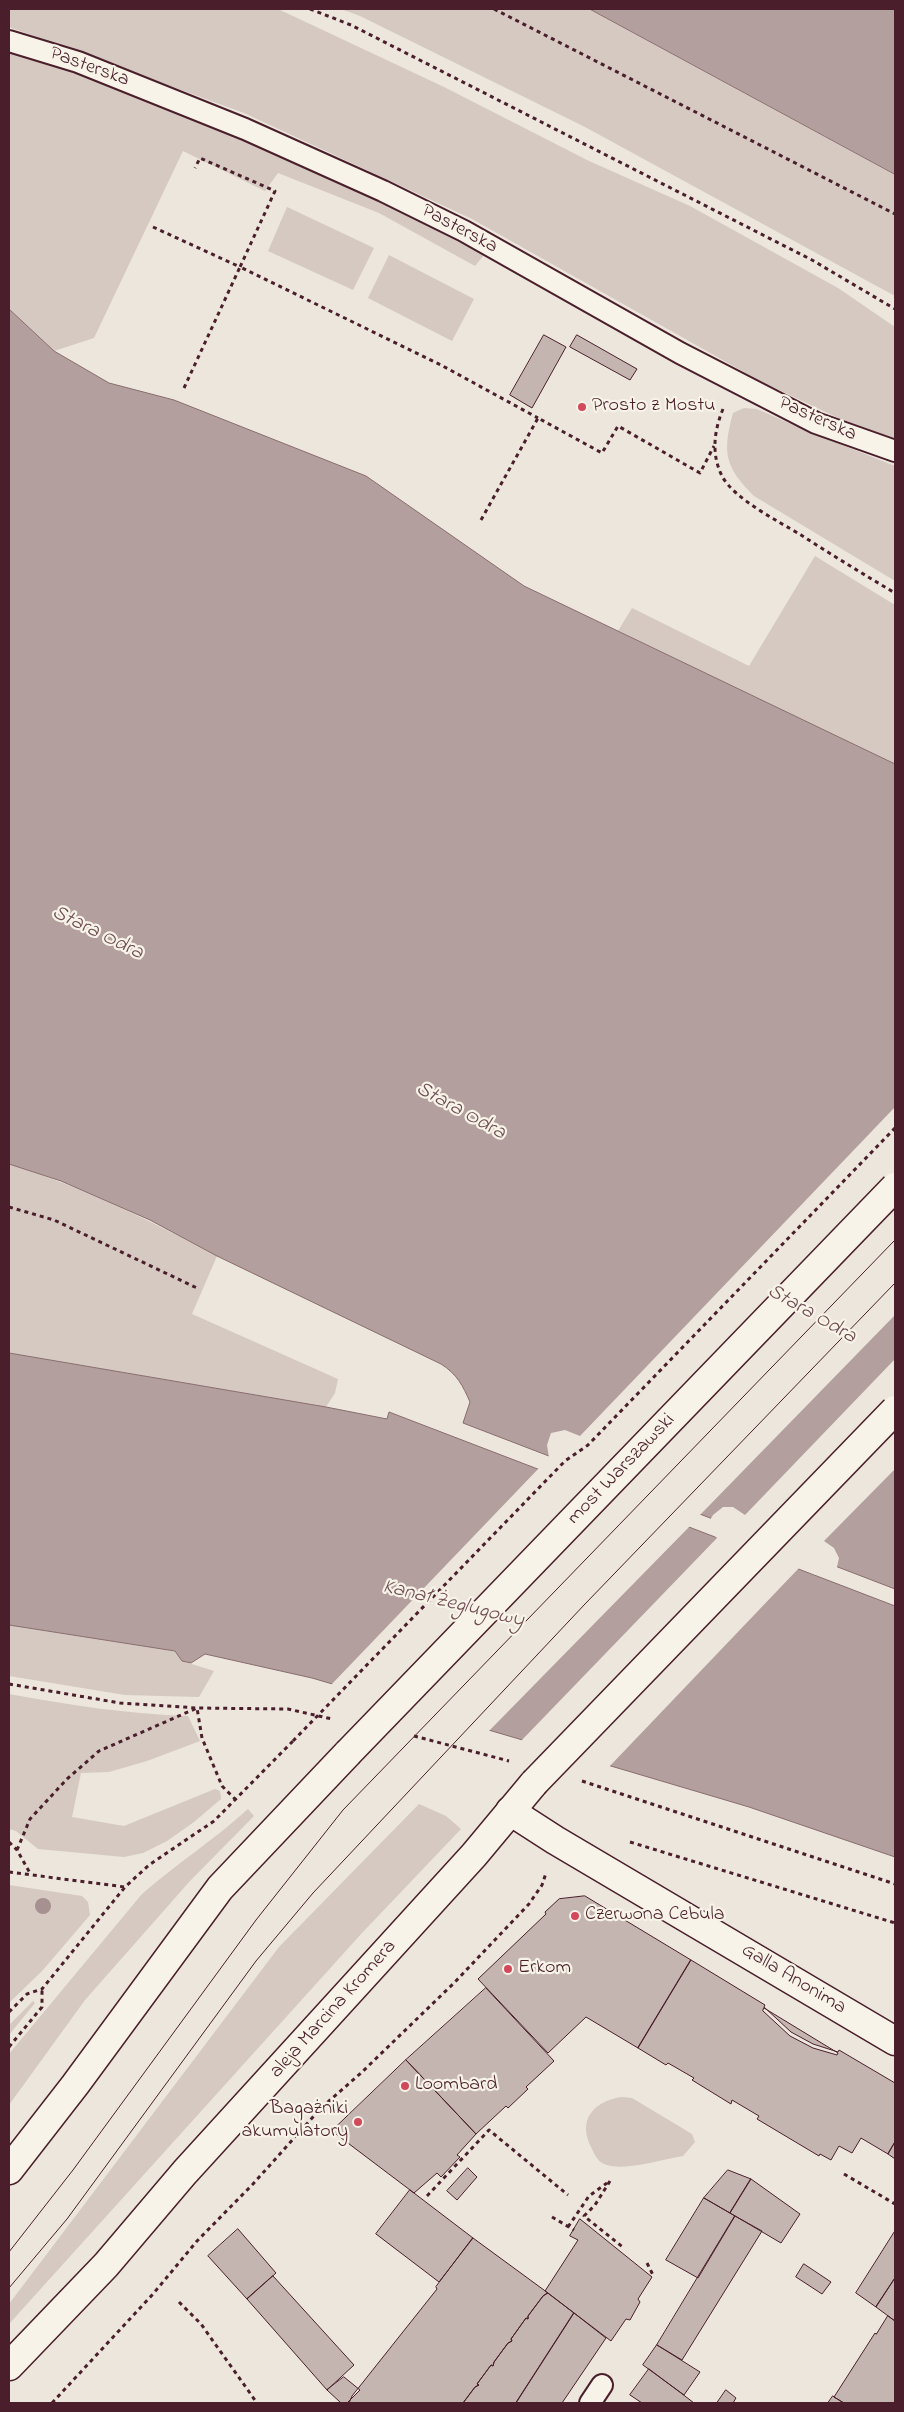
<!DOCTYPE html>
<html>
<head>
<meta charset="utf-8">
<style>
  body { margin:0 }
  #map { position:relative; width:904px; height:2412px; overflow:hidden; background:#ece6dd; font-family:"Indie Flower",sans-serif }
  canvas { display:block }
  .frame { position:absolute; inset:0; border:10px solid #4a1f2b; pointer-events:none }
</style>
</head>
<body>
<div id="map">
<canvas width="904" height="2412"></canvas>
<div class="frame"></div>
</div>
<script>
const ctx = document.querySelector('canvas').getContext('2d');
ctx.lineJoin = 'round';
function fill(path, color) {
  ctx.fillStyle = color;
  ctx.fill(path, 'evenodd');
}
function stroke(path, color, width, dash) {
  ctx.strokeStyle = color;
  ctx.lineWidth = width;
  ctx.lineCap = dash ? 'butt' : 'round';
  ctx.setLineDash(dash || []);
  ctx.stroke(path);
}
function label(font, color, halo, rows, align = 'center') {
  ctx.font = font + ' "Indie Flower",sans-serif';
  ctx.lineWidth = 4.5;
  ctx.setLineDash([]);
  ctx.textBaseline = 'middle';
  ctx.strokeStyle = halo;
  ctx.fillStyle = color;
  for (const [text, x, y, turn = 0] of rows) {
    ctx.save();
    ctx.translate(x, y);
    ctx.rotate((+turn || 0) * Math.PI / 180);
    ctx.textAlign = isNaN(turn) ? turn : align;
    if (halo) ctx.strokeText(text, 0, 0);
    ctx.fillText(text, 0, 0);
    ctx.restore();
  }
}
const green = new Path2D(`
  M9,9h269l166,78 145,74 101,45 148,82 57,39v112l-42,-14 -93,-44 -288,-162 -228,-106 -235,-86z
  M341,9h249l305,165v122l-310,-169 -225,-111z
  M9,51c164,51 323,124 475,204l-9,11 -96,-53 -101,-40 -13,18 -82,-40 -89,187 -40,13 -45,-42z
  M287,207l87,41 -21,42 -85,-39z
  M389,255l85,44 -22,42 -84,-43z
  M744,408l13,1 50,22 88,35v115l-141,-85c-29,-29 -32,-43 -21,-83z
  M815,556l80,49v159l-277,-133 14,-23 117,58z
  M9,1164c73,23 140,56 208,92l-25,58 146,65 -3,14 -9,14 -317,-54z
  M9,1625l166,26 7,10 32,10 -15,26 -74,-2 -116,-19z
  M9,1694c60,11 119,20 179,22l12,25 -53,20 -38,11 -28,1 -9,44 52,9 91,-37 5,2 1,8 -27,23 -27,19 -24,12 -19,4 -86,-8 -22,-18 -7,-2z
  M419,1804l27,12 15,13 -99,104 -353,391v-20l270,-357z
  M248,1809l6,7 -64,65 -105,119 -76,105v-51l133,-160c34,-30 72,-54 106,-85z
  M9,1885l73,11 6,6 2,13 -47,55 -34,33z
  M33,2001l2,2 -26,32v-10z
  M621,2097l11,1 60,36 3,8 -12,14c-21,3 -55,15 -76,9 -8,-2 -12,-9 -15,-16 -15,-28 0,-47 29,-52z`);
const water = new Path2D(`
  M590,9h305v165z
  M9,309l45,42 55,32 65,17 192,76 158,110 371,178v825l-432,-166 7,-21c-7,-16 -13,-28 -29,-38l-224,-108 -67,-36 -89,-39 -52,-17z
  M9,1353l317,54 61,12 2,-7 506,194v251l-146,-50 -128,-38 -309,-91 -107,-24 -14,9 -9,-2 -7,-10 -166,-26z`);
const pier = new Path2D(`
  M895,1107v208l-196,201 -150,-58 -2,-13 4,-12 14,-3 15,6z
  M895,1359v110l-71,72 10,7 5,10 -2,9 -2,2 -125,-49 3,-5 10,-8h10l12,8z
  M540,1467l151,58 -203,207 -158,-46z
  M712,1533l109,42h-5l-17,-7 -191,200 -88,-26 197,-204z`);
const building = new Path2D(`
  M544,335l22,12 -34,61 -22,-13z
  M577,335l60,34 -7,11 -60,-33z
  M585,1896l106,64 -53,88 -52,-31 -38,36 -70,-74 68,-65 -1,-2 14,-13z
  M691,1960l74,45 -1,2 27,25 22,12 25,8 1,-2 56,33v59l-7,12 -27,-16 -9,15 -13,-7 -8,14 -11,-6 -1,2 -62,-37 2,-3 -27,-16 -1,4 -39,-24 2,-2 -26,-15 -2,2 -28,-17z
  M486,1988l68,73 -28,26 2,2 -20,19 -2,-2 -30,28 -70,-74z
  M764,2008l74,45 -1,2 -24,-7 -23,-12 -27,-25z
  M406,2060l70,74 -19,21 3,2 -19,20 -4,-4 -23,20 -82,-62z
  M895,2142v17l-7,-5z
  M468,2168l9,9 -20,23 -10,-9z
  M728,2170l23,9 -21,34 -26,-15z
  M751,2179l49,35 -19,29 -51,-30z
  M410,2190l63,48 -34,44 -63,-48z
  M704,2198l31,18 -37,62 -32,-18z
  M735,2216l27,15 -80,129 -25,-15z
  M580,2219l72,58 -14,22 2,3 -10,18 -4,-1 -15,22 -66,-50 33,-51 -8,-4z
  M238,2229l38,44 -29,26 -39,-43z
  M895,2231v47l-19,29 -20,-14z
  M473,2238l75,55 -5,3 -15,20v3l-2,-1 -15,21 1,2 -4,2 -14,19 -1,4 -2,-1 -14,19 2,1 -4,2 -12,16h-114l3,-7 85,-107 -1,-2z
  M804,2264l27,18 -9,12 -26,-17z
  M273,2276l81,89 -27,25 -80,-91z
  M895,2278v43l-19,-14z
  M548,2293l26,20 -58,90h-53l12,-16 4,-2 -2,-1 14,-19 2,1 1,-4 14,-19 4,-2 -1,-2 15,-21 2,1v-3l15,-20z
  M574,2313l32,25 -44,65h-46z
  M888,2316l7,5v82h-51l-10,-6 41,-64 1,1z
  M657,2345l43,27 -16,23 -41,-30z
  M649,2369l32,24 13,10h-52l-12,-8z
  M344,2377l16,13 -13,13h-6l-14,-13z
  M726,2390l10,8 -3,5h-16z
  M833,2396l1,1 10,6h-16z`);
const path = new Path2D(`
  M310,9l41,16 461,235 83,49
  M494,9l401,205
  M153,227l87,40 35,-76 -75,-33 -5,10
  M184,388l56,-121 201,98 97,53
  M723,409c-9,22 -12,45 -1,67 12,23 56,45 79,59 31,20 62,39 94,58
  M481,520l57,-102 64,35 16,-27 82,47 14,-27
  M9,1207l45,13 143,68
  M9,1684l111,19 77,5 91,1 44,10
  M414,1736l95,25
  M582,1781l313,103
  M9,1842l8,8 14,25
  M630,1842l265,81
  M17,1850l13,-31 37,-40 32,-28 98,-43 5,30 20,48 14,14
  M9,1872l116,15
  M9,2012l18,-18 15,-5 83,-102 24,-22 65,-44 79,-80
  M9,2047l33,-40v-18
  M844,2174l51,30
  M610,2181l-15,24 -11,11 40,32
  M427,2196l62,-66 79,65
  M552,2217l22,13
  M568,2227l21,-31 18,-13
  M647,2263l6,12
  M179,2302l22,22 56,79
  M52,2403l101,-109 44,-53 56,-57 68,-76 40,-35 93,-90 75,-79 13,-19 4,-12`);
const service = new Path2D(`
  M9,41l69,21 167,67 138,62 81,40 216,122 136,70 79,28
  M590,2403l12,-18`);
const minor = new Path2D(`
  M510,1811l45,29 340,201`);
const secondary = new Path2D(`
  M9,2170l66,-85 145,-197 128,-135
  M9,2366l97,-101 79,-93 289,-317 60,-72`);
const tram = new Path2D(`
  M9,2252l64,-82 183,-250 87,-110 552,-570
  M9,2288l58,-69 189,-258 57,-68 272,-289 310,-321`);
const pathBridge = new Path2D(`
  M293,1741l272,-280 23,-16 307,-317`);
const secondaryBridge = new Path2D(`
  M348,1753l547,-566
  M534,1783l361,-373`);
const trees = [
  [43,1906]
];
const markers = [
  [582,407,5,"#d1495b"],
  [575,1916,5,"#d1495b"],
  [508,1969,5,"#d1495b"],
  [405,2086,5,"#d1495b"],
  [358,2122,5,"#d1495b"]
];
const streetNames = [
  ["Pasterska",89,68,20],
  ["Pasterska",459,230,28],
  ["Pasterska",817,420,24],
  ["most Warszawski",622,1470,-46],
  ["Galla Anonima",793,1980,31],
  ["aleja Marcina Kromera",334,2010,-48]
];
const poiNames = [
  ["Prosto z Mostu",592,407],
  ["Czerwona Cebula",585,1916],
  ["Erkom",518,1969],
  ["Loombard",415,2086],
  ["Bagażniki",348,2110,"right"],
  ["akumulatory",348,2133,"right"]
];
const waterNames = [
  ["Stara Odra",97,934,26],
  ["Stara Odra",460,1112,29],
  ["Stara Odra",811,1315,30],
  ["Kanał Żeglugowy",453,1605,14]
];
fill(green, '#d5c9c2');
fill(water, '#b39f9d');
stroke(water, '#896c6f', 1);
fill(pier, '#ece6dd');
fill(building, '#c4b5b0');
stroke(building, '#4a1f2b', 1);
stroke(service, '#4a1f2b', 24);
stroke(minor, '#4a1f2b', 31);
stroke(secondary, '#4a1f2b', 31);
stroke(path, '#4a1f2b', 3, [4, 4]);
stroke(service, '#f7f3e8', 20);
stroke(minor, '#f7f3e8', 28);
stroke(secondary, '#f7f3e8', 28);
stroke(tram, '#4a1f2b', 1);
stroke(secondaryBridge, '#4a1f2b', 31, []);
stroke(pathBridge, '#4a1f2b', 3, [4, 4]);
stroke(secondaryBridge, '#f7f3e8', 28);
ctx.fillStyle = '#a69090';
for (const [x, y] of trees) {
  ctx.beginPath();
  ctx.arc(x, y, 8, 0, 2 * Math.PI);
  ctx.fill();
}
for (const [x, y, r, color] of markers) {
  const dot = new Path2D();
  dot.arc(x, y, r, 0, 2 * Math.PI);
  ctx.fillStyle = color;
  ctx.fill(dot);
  stroke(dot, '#f7f3e8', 2);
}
label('20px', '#4a1f2b', '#f7f3e8', streetNames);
label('20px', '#4a1f2b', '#f7f3e8', poiNames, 'left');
label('italic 21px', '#6f4c53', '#f7f3e8', waterNames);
</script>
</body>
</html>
